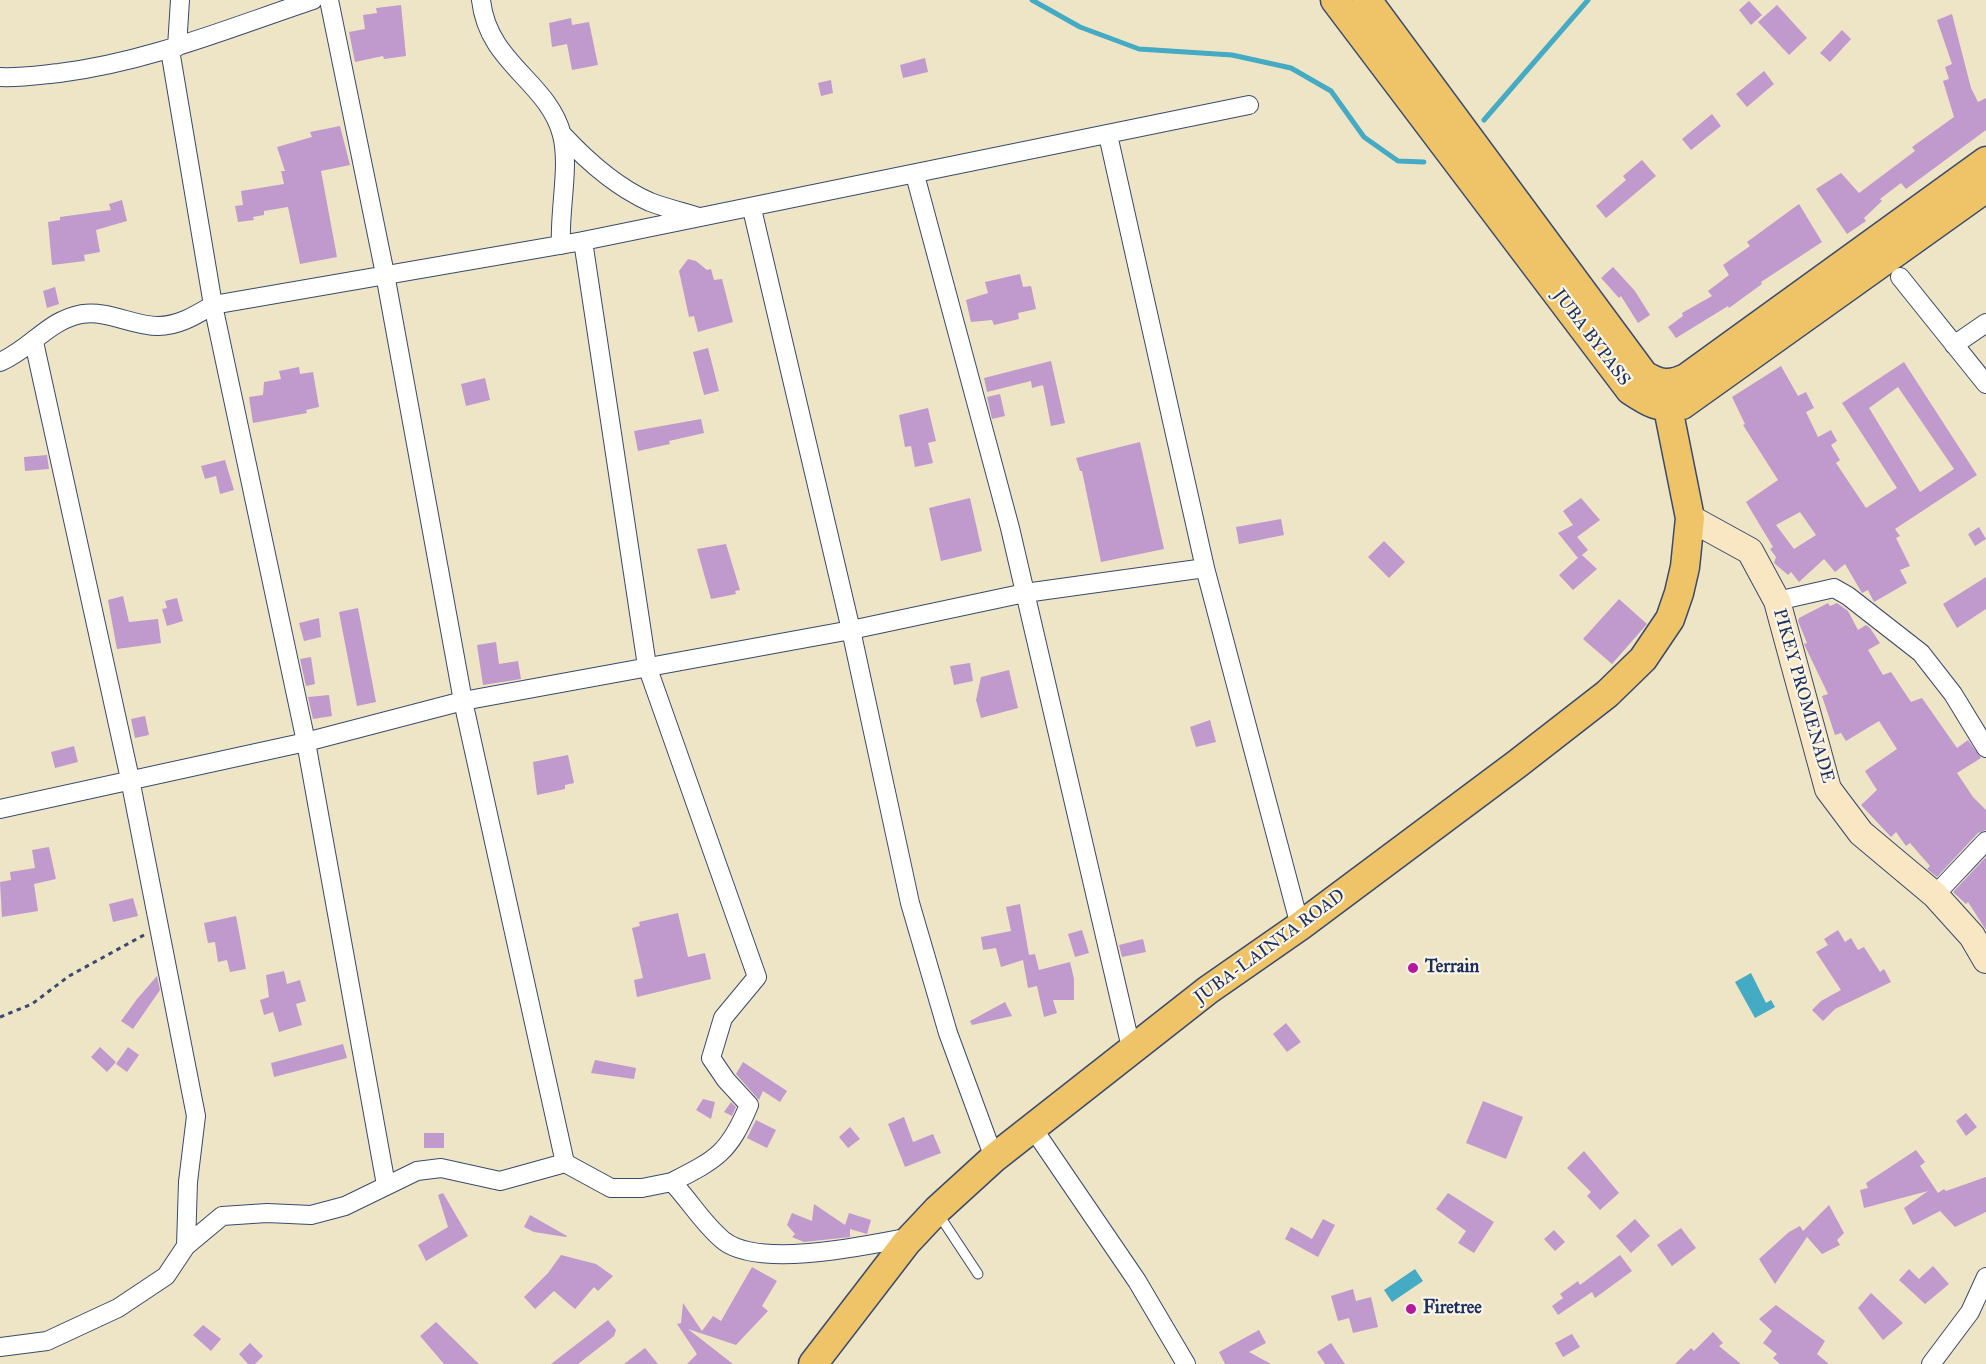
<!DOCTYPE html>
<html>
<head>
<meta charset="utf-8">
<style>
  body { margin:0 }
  canvas { display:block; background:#ede5c5 }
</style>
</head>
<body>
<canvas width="1986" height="1364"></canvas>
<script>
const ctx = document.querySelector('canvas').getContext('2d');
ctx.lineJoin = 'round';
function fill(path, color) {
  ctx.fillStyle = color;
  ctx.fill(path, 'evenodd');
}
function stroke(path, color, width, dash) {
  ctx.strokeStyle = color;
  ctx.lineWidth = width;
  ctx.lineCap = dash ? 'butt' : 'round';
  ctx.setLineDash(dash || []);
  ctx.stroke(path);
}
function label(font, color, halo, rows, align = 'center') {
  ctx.font = font + ' "IM FELL Great Primer",serif';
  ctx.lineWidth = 4.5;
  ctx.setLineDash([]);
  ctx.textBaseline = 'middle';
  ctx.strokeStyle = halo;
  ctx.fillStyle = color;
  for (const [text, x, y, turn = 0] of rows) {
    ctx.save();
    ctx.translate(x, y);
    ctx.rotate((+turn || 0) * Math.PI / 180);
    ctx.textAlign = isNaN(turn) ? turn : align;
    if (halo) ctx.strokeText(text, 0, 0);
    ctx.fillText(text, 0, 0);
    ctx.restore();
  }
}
const water = new Path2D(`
  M1751,973l15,30 5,-3 4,7 -20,11 -20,-36z
  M1415,1269l8,12 -31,21 -8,-12z`);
const stream = new Path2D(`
  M1032,0l48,27 59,22 93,6 59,13 40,23 33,46 34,24 26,1
  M1484,120l104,-120`);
const building = new Path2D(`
  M1749,1l13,14 -11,10 -12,-15z
  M401,5l5,51 -22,3 -1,-3 -28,6 -6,-30 16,-3 -2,-14 14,-2 -1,-5z
  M1777,5l30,33 -18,17 -31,-33z
  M1952,14l19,74 7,14 8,-4v32l-80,59 -5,-6 -21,16 2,2 -18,17 2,3 -19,13 -31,-45 25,-16 18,20 56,-42 -3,-4 42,-30 -11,-36 6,-2 -4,-12 7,-3 -15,-44z
  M571,18l1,7 17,-3 9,43 -26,5 -5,-26 -15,3 -3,-24z
  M1842,30l9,9 -21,23 -10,-9z
  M925,58l3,14 -25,6 -3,-13z
  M1764,71l10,13 -27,23 -11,-13z
  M831,80l2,13 -12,3 -3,-13z
  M1712,114l9,12 -30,24 -9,-11z
  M340,126l10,39 -29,6 16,86 -37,7 -12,-57 -24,4v4l-11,2 1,3 -16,2 -3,-16 8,-1 -2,-14 43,-7 -3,-13h4l-8,-24 35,-10 -2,-5z
  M1642,160l14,16 -50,42 -10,-12 30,-26 -3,-4z
  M122,200l5,21 -31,9 4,22 -16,3 1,6 -33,4 -4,-43 12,-2v-3l51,-7 -2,-6z
  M1799,204l23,38 -61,40 1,2 -33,24 -1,-2 -52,32 -8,-11 15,-11 -1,-3 30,-17 -4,-5 21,-16 -6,-10 27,-19 -3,-4z
  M688,259l8,2 11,9 4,-1 3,11 8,-1 11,43 -35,10 -4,-16 -5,1 -10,-46z
  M1613,267l22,24 15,24 -12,8 -17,-27 -2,2 -18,-20z
  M1020,274l3,13 8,-1 5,23 -18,4 1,6 -25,6 -2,-5 -21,2 -5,-22 22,-7 -3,-11z
  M55,287l4,17 -12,4 -4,-17z
  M708,348l11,43 -15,4 -11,-43z
  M1051,361l14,62 -14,3 -8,-41 -11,3 -1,-7 -44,11 -3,-14z
  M1904,362l73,113 -82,54 5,7 -4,2 14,28 -10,4 7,13 -33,19 -6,-12 -6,3 -17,-29 -10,8 -11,-13 -25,23 -8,-10 -3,3 -14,-12 2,-6 -6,-8 3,-2 -27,-45 32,-22 -35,-55 2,-1 -13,-27 49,-31 17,30 8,-4 8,16 -8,4 12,25 13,-7 6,11 -6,4 9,15 -4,3 30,45 31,-20 -55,-85zM1898,387l56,82 -34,23 -51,-84zM1800,512l16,23 -22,14 -18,-24z
  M299,367l1,7 13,-2 6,35 -13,3 1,3 -54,10 -4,-26 14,-2 1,-13 17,-3 -2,-8z
  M485,378l5,22 -24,6 -5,-22z
  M1000,394l5,22 -13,3 -5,-22z
  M928,408l8,33 -8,2 5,20 -18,4 -4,-21 -6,1 -6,-32z
  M701,419l3,14 -35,8 1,3 -32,7 -4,-20z
  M1140,442l24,107 -63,13 -19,-91h-2l-4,-13z
  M47,455l2,14 -24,2 -1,-14z
  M225,460l9,30 -14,4 -4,-18 -11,3 -4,-13z
  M970,498l12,53 -41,10 -12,-53z
  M1581,498l19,22 -23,17 11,13 -6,5 15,14 -24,21 -14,-15 21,-19 -2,2 -20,-25 15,-8 -10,-14z
  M1281,519l3,16 -45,9 -3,-17z
  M1979,527l7,12 -11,7 -7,-12z
  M1384,541l21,21 -16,16 -21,-21z
  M726,544l14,46 -5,1 1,3 -25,5 -14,-50z
  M1986,577v32l-29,19 -14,-24z
  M123,596l6,26 29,-3 3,24 -44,6 -9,-49z
  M177,598l6,23 -16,5 -5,-17 5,-1 -2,-7z
  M1619,599l28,25 -35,40 -29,-25z
  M1828,603l2,3 7,-3 11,8 10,19 8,-5 4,3 10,15 -12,7 15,25 8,-3 20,30 11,-4 35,50 11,-8 13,18 -24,15 16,24 13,13v20l-8,3 -41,44 -10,-8 3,-3 -20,-23 -4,3 -10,-14 -5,5 -30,-32 16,-15 -12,-19 32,-22 -18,-28 -33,20 -5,-8 -6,2 -13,-39 6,-2 -24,-50 3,-1 -9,-22 1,-3z
  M358,608l18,94 -19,4 -18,-94z
  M319,618l2,19 -17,4 -5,-18z
  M496,642l3,22 19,-3 3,18 -38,6 -6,-40z
  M311,657l4,27 -9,2 -6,-27z
  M970,663l3,18 -19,4 -4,-19z
  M1009,670l9,38 -37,10 -5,-18 5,-23z
  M329,695l3,21 -19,3 -5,-22z
  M145,716l4,19 -14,3 -4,-19z
  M1210,720l6,22 -20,5 -6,-20z
  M74,746l4,16 -23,6 -4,-16z
  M568,755l6,28 -9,2v4l-28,6 -4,-33z
  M49,847l7,32 -22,5 4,27 -36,6 -2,-35 11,-2 -1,-8 25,-4 -3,-18z
  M1986,857v73l-18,-28 -2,2 -13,-12z
  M133,898l5,18 -25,6 -4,-18z
  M1020,904l9,51 6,-1 4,16 31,-8 4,17v21h-21l4,13 -13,4 -7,-31 -9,2 -5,-28 -22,7 -5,-19 -13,2 -2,-13 30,-6 -5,-24z
  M678,913l10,44 17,-4 6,26 -74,18 -3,-17 9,-2 -11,-50 8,-2 -1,-4z
  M236,916l10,53 -16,3 -3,-12 -9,2 -3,-20 -7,1 -4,-20z
  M1082,930l7,23 -14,4 -7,-23z
  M1838,930l7,12 6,-4 7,12 6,-3 16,25 4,-3 7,13 -56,27 -12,12 -11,-11 9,-9 20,-11 -25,-38 12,-7 -4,-6z
  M1143,939l3,13 -24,5 -3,-12z
  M284,971l3,13 13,-4 6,21 -10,3 6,21 -23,7 -6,-20 -9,3 -4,-15 9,-3 -3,-22z
  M157,976l3,14 -27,39 -12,-8 16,-22z
  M1005,1002l7,14 -40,9 -2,-4z
  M1286,1023l15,19 -14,10 -14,-18z
  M343,1044l4,14 -73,19 -3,-14z
  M100,1047l16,15 -9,10 -16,-15z
  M128,1047l11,8 -12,17 -11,-8z
  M595,1060l41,8 -2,11 -43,-6z
  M743,1062l44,29 -7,11 -17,-11 -4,9 -23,-26z
  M703,1099l12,3 -4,17 -15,-9z
  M1483,1101l40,16 -17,42 -40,-16z
  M731,1102l5,5 -4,9 -8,-4z
  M1966,1113l11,14 -11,9 -10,-15z
  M904,1117l9,25 20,-8 8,19 -36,14 -17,-43z
  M756,1120l20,10 -9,18 -20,-10z
  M850,1127l10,12 -12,9 -9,-11z
  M424,1133h20v15h-20z
  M1916,1150l9,12 -5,4 18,27 6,-4 2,2 40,-14v35l-31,15 -15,-16 -27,14 -9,-17 24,-17 -64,17 -4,-18 8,-2 -2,-5z
  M1584,1151l35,42 -19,17 -13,-14 4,-4 -24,-24z
  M443,1193l25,43 -42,25 -8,-16 30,-18 -10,-32z
  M1448,1193l46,29 -20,31 -16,-10 8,-12 -30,-22z
  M814,1204l31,21 4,-12 22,7 -4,14 -17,-5v8l-46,5 -12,-5 3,-3 -8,-9 5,-12 20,8z
  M1829,1205l15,28 -7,7 3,5 -18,9 -15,-17 -32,47 -16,-25 30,-27 11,-6 3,5z
  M530,1215l37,21 -1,1 -32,-5 -10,-5z
  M1323,1219l12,6 -17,32 -33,-18 6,-12 21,12z
  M1635,1219l15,17 -19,17 -15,-17z
  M1681,1228l15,20 -24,18 -15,-21z
  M1554,1230l11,12 -10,9 -11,-12z
  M561,1255l35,9 17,12 -15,15 -4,-4 -19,22 -21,-18 -19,18 -11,-12 24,-24z
  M1620,1255l12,16 -37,27 -3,-6 -34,23 -6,-9 11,-8 -3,-4 18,-13 2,4z
  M1933,1266l16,18 -24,20 -26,-24 10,-11 10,10z
  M752,1267l25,14 -15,25 6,5 -32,34 -48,-16 45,35h-46l10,-10 -20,-30 4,-1 2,-20 19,28 11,-15 8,5z
  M1353,1289l3,12 15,-4 7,30 -25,6 -4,-15 -11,3 -7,-25z
  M1871,1293l32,30 -20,17 -25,-32z
  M1776,1305l49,36 -8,13 12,10h-49l-7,-6 4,-4 -14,-11 9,-12 -13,-12z
  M608,1320l8,10 -2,6 -36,28h-27z
  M436,1322l43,42h-35l-24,-28z
  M203,1325l18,14 -10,12 -18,-16z
  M1259,1330l7,13 -17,9 22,12h-46l-6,-12z
  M1713,1332l10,11 -4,3 22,18h-66l16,-16 3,3z
  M1572,1334l8,13 -17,10 -8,-14z
  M250,1343l13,13 -8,8h-7l-9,-10z
  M1331,1343l14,21h-20l-8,-12z
  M645,1348l13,16h-34z`);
const path = new Path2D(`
  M0,1017l32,-13 37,-28 75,-41`);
const lane = new Path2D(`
  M939,1215l39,59`);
const street = new Path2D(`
  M329,0l56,274 78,427 102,462
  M481,0c7,64 67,81 81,135 8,32 -3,75 -1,110
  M177,47l3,-47
  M170,50l43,255 93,437 80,443
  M0,77c20,1 39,-2 59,-4 89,-11 170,-45 254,-73
  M562,134c25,27 54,53 88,68 16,6 33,10 49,15
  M1108,135l97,433
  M915,175l95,353 122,524
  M752,209l99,421 59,273 38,130 46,125
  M583,241l64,425 110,311 -34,41 -12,40 15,22 23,25c-20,48 -32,54 -77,77
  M1900,277l86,107
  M34,342l96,437 66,337 -8,66 -2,64
  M1954,345l32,-22
  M0,362c31,-13 48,-42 82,-48 26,-4 51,12 76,12 21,0 38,-11 55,-21l370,-64 666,-136
  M1777,601l57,-13 14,8 73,57 32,41 33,54
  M0,809l306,-67 157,-41 388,-71 174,-37 180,-25 95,358
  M1935,895l51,-54
  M1032,1127l105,154 49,83
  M0,1347l47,-6 71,-33 48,-32 20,-30 36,-30 45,-3 44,2 34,-9 72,-35 24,-3 59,13 65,-18 46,25h31l30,-6c18,19 32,43 52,59 37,28 144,4 187,-4
  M1931,1364l39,-52 16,-35`);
const secondary = new Path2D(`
  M1690,518l60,33 27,50 51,188 33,44 74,62 37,41 14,24`);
const primary = new Path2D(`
  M1335,0l295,390c18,12 30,20 52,15l304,-217
  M1367,0l277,375c15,9 25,11 42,3l300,-217
  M813,1364l93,-121 31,-33 57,-52 214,-168 92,-64 217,-162 90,-70 36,-35 27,-40 9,-26 6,-26 5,-49 -22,-110 -24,-33`);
const markers = [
  [1413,968,6,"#b5179e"],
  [1411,1309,6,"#b5179e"]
];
const streetNames = [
  ["JUBA BYPASS",1591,338,53],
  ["PIKEY PROMENADE",1803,696,74],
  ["JUBA-LAINYA ROAD",1270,947,-36]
];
const poiNames = [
  ["Terrain",1425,968],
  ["Firetree",1423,1309]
];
fill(water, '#45aac4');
stroke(stream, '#45aac4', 5);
fill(building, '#c09acd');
stroke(lane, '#3a4a6d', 11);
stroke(street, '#3a4a6d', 20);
stroke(secondary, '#3a4a6d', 28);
stroke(primary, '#3a4a6d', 31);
stroke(path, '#3a4a6d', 3, [4.5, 4.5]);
stroke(lane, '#fff', 9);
stroke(street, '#fff', 18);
stroke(secondary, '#f9e7c3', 26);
stroke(primary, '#efc469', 28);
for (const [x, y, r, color] of markers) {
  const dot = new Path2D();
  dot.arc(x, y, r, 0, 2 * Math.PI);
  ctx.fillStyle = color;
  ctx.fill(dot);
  stroke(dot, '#fcf5e5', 2);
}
label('18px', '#1b2f5e', '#fcf5e5', streetNames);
label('bold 18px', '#1b2f5e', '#fcf5e5', poiNames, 'left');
</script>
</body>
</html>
